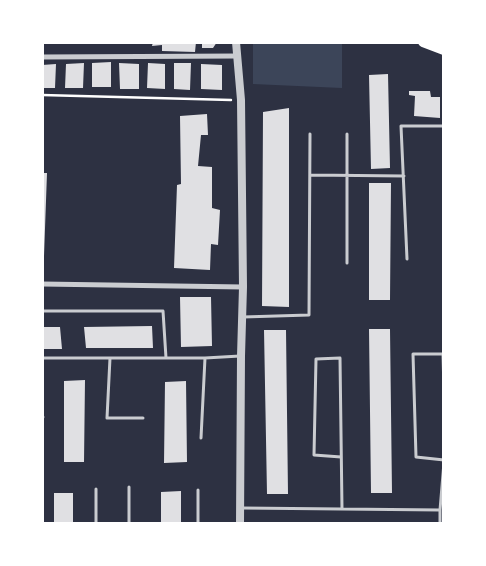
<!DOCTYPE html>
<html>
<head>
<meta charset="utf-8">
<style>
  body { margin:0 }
  #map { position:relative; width:486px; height:566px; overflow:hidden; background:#2d3142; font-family:Helvetica,sans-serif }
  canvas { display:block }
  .frame { position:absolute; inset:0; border:44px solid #fff; pointer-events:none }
</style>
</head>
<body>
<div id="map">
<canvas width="486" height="566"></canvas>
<div class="frame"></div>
</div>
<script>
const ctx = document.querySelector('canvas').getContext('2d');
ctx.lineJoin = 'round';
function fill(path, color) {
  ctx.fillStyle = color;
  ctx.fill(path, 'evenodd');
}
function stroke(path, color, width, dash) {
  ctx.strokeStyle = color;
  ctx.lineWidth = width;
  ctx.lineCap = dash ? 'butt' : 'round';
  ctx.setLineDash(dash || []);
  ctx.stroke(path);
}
const green = new Path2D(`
  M340,42l2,1v45l-89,-4v-41z`);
const building = new Path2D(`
  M153,42h43l-1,10 -33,-1v-6l-10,1z
  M202,42h15l-4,6h-11z
  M111,62v25h-19v-24z
  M84,63l-1,25h-18l1,-24z
  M119,63l20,1v25h-19z
  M148,63l17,1v25l-18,-1z
  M174,63h17l-1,27 -16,-1z
  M56,64l-1,24h-13v-23z
  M201,64l21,1v25l-21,-1z
  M388,74l2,94 -19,1 -2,-94z
  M409,91h21l1,6h9v21l-26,-2 1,-20 -6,-1z
  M289,108v199l-27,-1 1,-194z
  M207,114l1,21h-7l-3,31 14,1v41l8,2 -2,35 -7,-1 -1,26 -36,-2 3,-83 4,-1 -1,-68z
  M42,173h5l-3,83h-2z
  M369,183h22l-1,117h-21z
  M180,297h31l1,49 -31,1z
  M152,326l1,22h-67l-2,-21z
  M42,327h18l2,22h-20z
  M369,329h21l2,164h-21z
  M264,330h22l2,164h-21z
  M85,380l-1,82h-20v-81z
  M186,381l1,81 -23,1 1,-81z
  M181,491v33h-20v-32z
  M54,493h19v31h-19z`);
const path = new Path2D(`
  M42,95l189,5`);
const service = new Path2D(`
  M347,134v129
  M310,175l94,1
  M407,259l-6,-133h43
  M42,311h121l3,47
  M243,317l66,-2 1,-181
  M42,358h163l35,-2
  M110,358l-3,60h36
  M444,391l-1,-37h-30l3,103 28,3
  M42,417h1
  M201,438l4,-80
  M341,457l-27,-2 2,-96 24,-1 2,151
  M198,490v34
  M242,508l198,2v14
  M440,510l4,-48
  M96,524v-35
  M129,524v-37`);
const minor = new Path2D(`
  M42,57l195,-1
  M42,284l201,3`);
const tertiary = new Path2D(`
  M236,42l5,58 2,187 -2,69 -1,168`);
const primary = new Path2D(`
  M423,42l21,8`);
fill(green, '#3c4559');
fill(building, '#e0e0e3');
stroke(path, '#fff', 2.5);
stroke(service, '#caccd0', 3);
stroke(minor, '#caccd0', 5);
stroke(tertiary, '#caccd0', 8);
stroke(primary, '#fff', 10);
</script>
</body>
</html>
